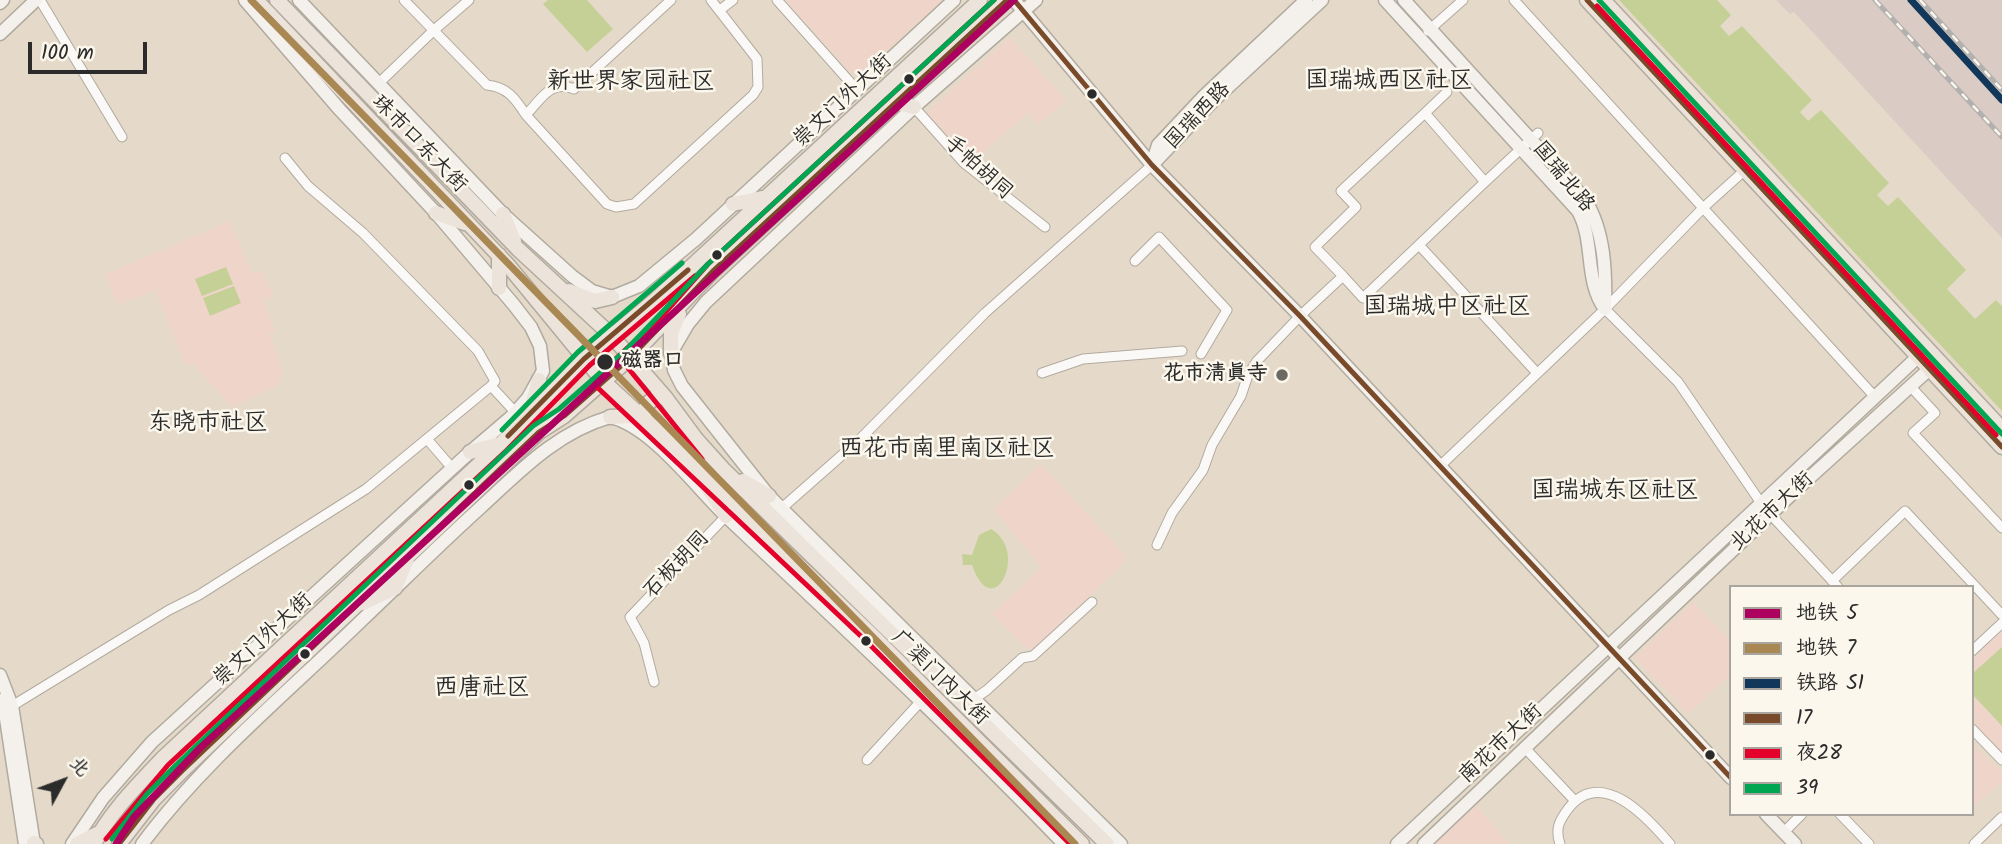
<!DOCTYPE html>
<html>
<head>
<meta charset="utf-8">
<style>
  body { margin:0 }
  #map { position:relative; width:2002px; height:844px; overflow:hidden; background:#e5dac9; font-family:Kalam,"LXGW WenKai TC",sans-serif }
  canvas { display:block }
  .legend { position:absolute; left:1729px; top:585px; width:245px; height:231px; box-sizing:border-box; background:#fbf7ec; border:2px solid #a8a59f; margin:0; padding:9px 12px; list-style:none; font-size:21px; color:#2b2b2b }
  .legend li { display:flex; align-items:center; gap:14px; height:35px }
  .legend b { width:35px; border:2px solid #a8a59f }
  .north { position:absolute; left:28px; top:746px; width:70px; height:70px; -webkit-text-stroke:5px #fbf7ec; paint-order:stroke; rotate:49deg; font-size:19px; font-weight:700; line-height:28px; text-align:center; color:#2b2b2b }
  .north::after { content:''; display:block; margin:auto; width:24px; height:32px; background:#2b2b2b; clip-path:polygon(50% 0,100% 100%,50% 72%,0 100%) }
  .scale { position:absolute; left:28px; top:42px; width:119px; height:32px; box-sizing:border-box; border:4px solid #2b2b2b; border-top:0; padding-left:9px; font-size:21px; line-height:24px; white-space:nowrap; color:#2b2b2b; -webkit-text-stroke:5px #fbf7ec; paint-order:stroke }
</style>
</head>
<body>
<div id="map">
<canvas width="2002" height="844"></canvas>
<ul class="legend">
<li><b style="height:9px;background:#ae005f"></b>地铁 5</li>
<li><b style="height:9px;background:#aa8853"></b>地铁 7</li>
<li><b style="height:9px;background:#11385b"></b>铁路 S1</li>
<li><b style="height:9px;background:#7a4b2a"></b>17</li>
<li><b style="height:9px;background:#e4002b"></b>夜28</li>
<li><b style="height:9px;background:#00a651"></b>39</li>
</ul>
<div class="north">北</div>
<div class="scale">100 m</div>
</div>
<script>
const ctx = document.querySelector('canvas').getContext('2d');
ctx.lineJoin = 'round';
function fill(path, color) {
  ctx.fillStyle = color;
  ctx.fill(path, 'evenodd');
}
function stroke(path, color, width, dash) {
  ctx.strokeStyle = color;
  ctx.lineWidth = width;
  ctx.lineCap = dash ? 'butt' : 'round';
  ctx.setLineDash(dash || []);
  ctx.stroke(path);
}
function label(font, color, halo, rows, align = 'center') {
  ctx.font = font + ' Kalam,"LXGW WenKai TC",sans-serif';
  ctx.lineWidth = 5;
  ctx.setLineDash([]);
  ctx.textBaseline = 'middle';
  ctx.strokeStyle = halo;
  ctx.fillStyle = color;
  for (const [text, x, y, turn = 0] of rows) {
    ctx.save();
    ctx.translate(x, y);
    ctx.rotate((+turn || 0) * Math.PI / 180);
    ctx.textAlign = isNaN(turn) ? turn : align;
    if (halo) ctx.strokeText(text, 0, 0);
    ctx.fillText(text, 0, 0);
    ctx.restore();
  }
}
const built = new Path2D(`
  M785,0h158l-81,73 -12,-1z
  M1010,37l56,63 -28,25 -10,-12 -57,50 -47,-48z
  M230,221l22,53 10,-4 11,26 -10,5 12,30 -6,3 11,26 2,16 -5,10 -46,21 -38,-44 -8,2 -30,-75 -37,15 -13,-31z
  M1041,464l85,92 -2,7 -92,88 -8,-5 -32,-32 49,-47 -48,-58z
  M1693,602l38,40v32l-43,40 -53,-57z
  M2002,631v121l-30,-31v-61z
  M1972,742l30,31v8l-30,27z
  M1476,806l34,38h-77z`);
const industrial = new Path2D(`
  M1776,0h226v238l-208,-226 -4,2z`);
const green = new Path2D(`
  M548,0h39l26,29 -26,23 -44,-48z
  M1619,0h98l14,15 -11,11 9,10 13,-10 70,74 -12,12 8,9 13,-11 68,73 -12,12 11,11 10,-9 68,73 -19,19 28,30 21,-19 6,6v105z
  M226,267l7,17 -31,12 -7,-17z
  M234,286l7,17 -31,13 -7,-18z
  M991,529c39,22 2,97 -19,36h-9l-1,-11 10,1 7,-20z
  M2002,647v79l-30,-32v-20z`);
const street = new Path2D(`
  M40,0l82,137
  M404,0l83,85c20,2 28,13 39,30l81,89 9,3 18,-3 119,-109 5,-8 -1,-28 -46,-59
  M777,0l80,90
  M1514,0l361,397
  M720,10l13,-10
  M1428,31l35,-31
  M378,84l55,-53 36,-31
  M914,107l50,56 81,64
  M1425,113l22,-21
  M526,115c15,-16 25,-36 48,-26l97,-89
  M285,158l23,28 55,47 115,118 17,30 -4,5
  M1485,182l53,-49
  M1419,245l118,128
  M1135,261l24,-24 68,73 -26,44
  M1605,309l73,73 83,121
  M1042,373l41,-14 99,-8
  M1911,387l24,26 -22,20 89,95
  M427,439l25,29
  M1439,467l166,-158 99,-102 41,-37
  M782,508l76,-67 127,-128 167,-148
  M1771,515l67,72
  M1157,545l15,-32 31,-43 9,-25 29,-49 7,-21 9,-14 43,-45 43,-40 -28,-29 41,-40 -15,-16 84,-78 60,69 -122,116 -20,-22
  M1832,581l73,-70 97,104
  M1972,651l30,-28
  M654,682l-10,-39 -14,-26 96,-101
  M974,699l13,-9 35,-32 11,-2 59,-54
  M12,706l157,-96 30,-15 167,-106 125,-103 24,26
  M1972,729l30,31
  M1525,748l50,53
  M867,760l55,-60
  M1840,814l29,30
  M1784,832l18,-18
  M1560,844c-5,-15 -1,-23 8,-35 33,-43 79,8 102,35
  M1974,844l28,-27`);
const secondary = new Path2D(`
  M299,0l204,214 69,62 20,15 20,6 27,-11 57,-47 258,-239
  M1014,0l138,165 148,151 431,462
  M1036,0l-122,107 -208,195 -18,22 -17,29 3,17 8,16 87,110 352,348
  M1385,0l193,211c17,30 6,70 27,98
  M1404,0l180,198c21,32 22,74 21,111
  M0,3l3,-3
  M0,34l36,-34
  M1152,164l6,-19 46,-49 102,-96
  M1152,165l61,-64 109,-101
  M0,675l12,31 22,138
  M0,700l5,12 20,132
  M1766,814l29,30
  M72,844l31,-46 49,-56 318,-290 41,-35 17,-19 15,-27 -3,-25 -9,-19 -17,-22 -78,-92 -96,-103 -95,-110
  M142,844c63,-84 144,-150 219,-223 40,-38 79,-77 120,-114 39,-36 76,-75 129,-90 43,10 87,72 119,102 113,107 227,213 335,325
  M1397,844l526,-492
  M1424,844l372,-354 139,-126`);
const primary = new Path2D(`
  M256,0l251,264 97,118 73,67 195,186 210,209
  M277,0l241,249 93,86 54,62 31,42 27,30 384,375
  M1587,0l415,447
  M1603,0l399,429
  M895,102l19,5
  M733,204l34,-7
  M436,213l28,10
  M503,214l11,27
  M499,255v33
  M569,291l26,10 17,-4
  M671,353v-19l8,-20
  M531,409l8,-29
  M610,417l21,-1 13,2c0,-14 8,-22 21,-21
  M470,452l30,-8
  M743,481l26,15
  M705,483l21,33
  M363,603l32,-15 12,-29
  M34,843l2,1
  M77,844l22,-11
  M94,844c16,-32 44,-59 68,-85l339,-315 83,-85 70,-58 326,-301
  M119,844l35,-45 28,-28 357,-339 25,-16 67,-59 83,-87 293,-270`);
const rail = new Path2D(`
  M1875,0l127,137
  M1920,0l82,90`);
const bus1 = new Path2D(`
  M1014,0l138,165 148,151 431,462
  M1587,0l415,447
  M508,436l76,-77 104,-89
  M119,844l35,-45 28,-28 357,-339 25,-16 67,-59 83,-87 293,-270`);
const bus2 = new Path2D(`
  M994,0l-286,264 -45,51 -66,61 -2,6 3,6 268,253 204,203
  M1597,6l399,429
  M624,363l78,96
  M106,839l62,-74 339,-315 83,-85 105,-89`);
const bus3 = new Path2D(`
  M1599,0l403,434
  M502,430l76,-78 104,-89
  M112,839l35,-45 29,-29 357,-339 26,-17 66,-58 83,-87 286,-264`);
const rail1 = new Path2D(`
  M1911,0l91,100`);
const metro1 = new Path2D(`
  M116,844l18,-27 66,-69 814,-748`);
const metro2 = new Path2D(`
  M251,0l824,844`);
const markers = [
  [909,79,6,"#2b2b2b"],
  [1092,94,6,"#2b2b2b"],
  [717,255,6,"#2b2b2b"],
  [605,362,9,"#2b2b2b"],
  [1282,375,7,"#6c6862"],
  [469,485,6,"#2b2b2b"],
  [866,641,6,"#2b2b2b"],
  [305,654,6,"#2b2b2b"],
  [1710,755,6,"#2b2b2b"]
];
const streetNames = [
  ["崇文门外大街",844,102,-43],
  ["国瑞西路",1199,117,-46],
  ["珠市口东大街",418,145,46],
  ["手帕胡同",977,169,42],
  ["国瑞北路",1562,178,51],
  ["北花市大街",1773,513,-43],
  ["石板胡同",678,566,-46],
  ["崇文门外大街",264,641,-43],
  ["广渠门内大街",939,679,44],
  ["南花市大街",1502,745,-43]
];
const stopNames = [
  ["磁器口",621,362]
];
const poiNames = [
  ["花市清真寺",1268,375]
];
const quarterNames = [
  ["国瑞城西区社区",1389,83],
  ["新世界家园社区",631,84],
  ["国瑞城中区社区",1447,309],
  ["东晓市社区",208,425],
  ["西花市南里南区社区",947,451],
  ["国瑞城东区社区",1615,493],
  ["西唐社区",482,690]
];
fill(built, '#efd4ca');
fill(industrial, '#dbcbc5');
fill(green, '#c5d097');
stroke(street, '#b1aa9f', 11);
stroke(secondary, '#b1aa9f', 15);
stroke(primary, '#b1aa9f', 17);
stroke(street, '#fbf9f7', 9);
stroke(secondary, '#f4f1ec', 12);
stroke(primary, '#ece3da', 14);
stroke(rail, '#b3b1af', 5);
stroke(rail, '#fbf7ec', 2.5, [8]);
stroke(bus1, '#7a4b2a', 5);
stroke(bus2, '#e4002b', 5);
stroke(bus3, '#00a651', 5);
stroke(rail1, '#11385b', 7);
stroke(metro1, '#ae005f', 7);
stroke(metro2, '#aa8853', 7);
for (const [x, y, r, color] of markers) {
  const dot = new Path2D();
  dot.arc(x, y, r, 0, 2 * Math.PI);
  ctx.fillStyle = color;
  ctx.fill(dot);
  stroke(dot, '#fbf7ec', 2.5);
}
label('21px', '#2b2b2b', '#fbf7ec', streetNames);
label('bold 21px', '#2b2b2b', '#fbf7ec', stopNames, 'left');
label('bold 21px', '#2b2b2b', '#fbf7ec', poiNames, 'right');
label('24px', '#2b2b2b', '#fbf7ec', quarterNames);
</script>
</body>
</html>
